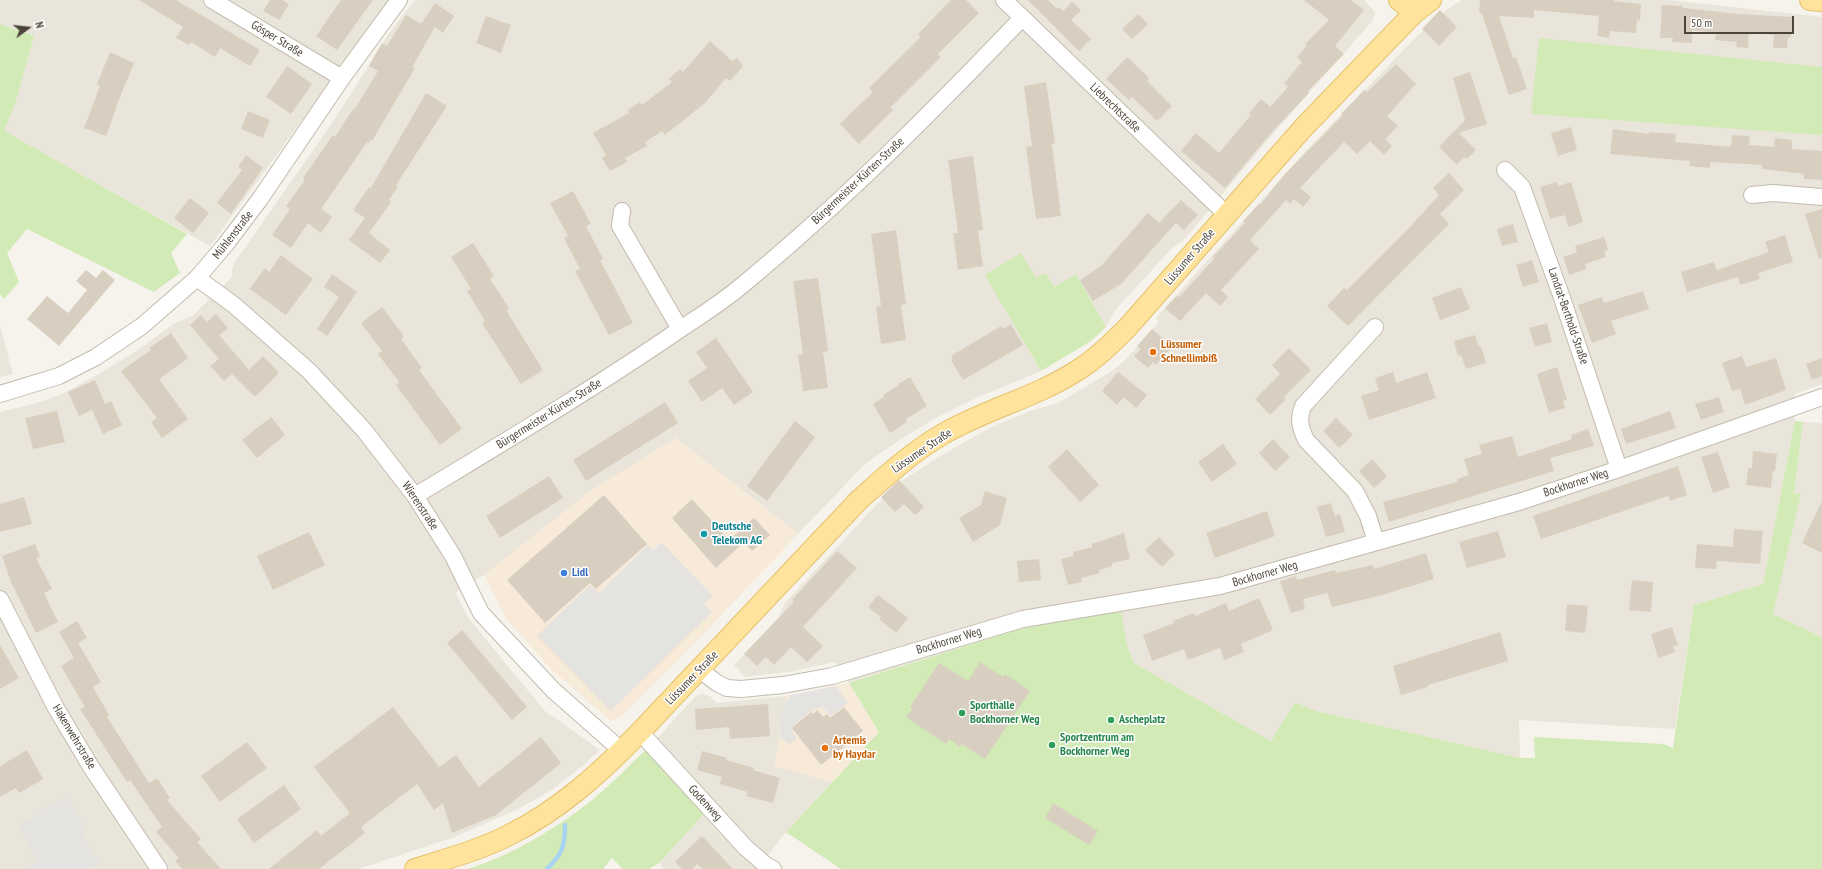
<!DOCTYPE html>
<html>
<head>
<meta charset="utf-8">
<style>
  body { margin:0 }
  #map { position:relative; width:1822px; height:869px; overflow:hidden; background:#f6f3ec; font-family:"PT Sans Narrow",sans-serif }
  canvas { display:block }
  .north { position:absolute; left:8px; top:8px; width:40px; height:40px; -webkit-text-stroke:3px #fff; paint-order:stroke; rotate:75deg; font-size:11px; font-weight:700; line-height:16px; text-align:center; color:#4b4439 }
  .north::after { content:''; display:block; margin:auto; width:14px; height:18px; background:#4b4439; clip-path:polygon(50% 0,100% 100%,50% 72%,0 100%) }
  .scale { position:absolute; left:1684px; top:16px; width:110px; height:18px; box-sizing:border-box; border:2px solid #4b4439; border-top:0; padding-left:5px; font-size:12px; line-height:14px; white-space:nowrap; color:#4b4439; -webkit-text-stroke:3px #fff; paint-order:stroke }
</style>
</head>
<body>
<div id="map">
<canvas width="1822" height="869"></canvas>
<div class="north">N</div>
<div class="scale">50 m</div>
</div>
<script>
const ctx = document.querySelector('canvas').getContext('2d');
ctx.lineJoin = 'round';
function fill(path, color) {
  ctx.fillStyle = color;
  ctx.fill(path, 'evenodd');
}
function stroke(path, color, width, dash) {
  ctx.strokeStyle = color;
  ctx.lineWidth = width;
  ctx.lineCap = dash ? 'butt' : 'round';
  ctx.setLineDash(dash || []);
  ctx.stroke(path);
}
function label(font, color, halo, rows, align = 'center') {
  ctx.font = font + ' "PT Sans Narrow",sans-serif';
  ctx.lineWidth = 3;
  ctx.setLineDash([]);
  ctx.textBaseline = 'middle';
  ctx.strokeStyle = halo;
  ctx.fillStyle = color;
  for (const [text, x, y, turn = 0] of rows) {
    ctx.save();
    ctx.translate(x, y);
    ctx.rotate((+turn || 0) * Math.PI / 180);
    ctx.textAlign = isNaN(turn) ? turn : align;
    if (halo) ctx.strokeText(text, 0, 0);
    ctx.fillText(text, 0, 0);
    ctx.restore();
  }
}
const residential = new Path2D(`
  M0,0h390l-180,246 -207,-115 13,-30 18,-65 -34,-12z
  M415,0h949l11,12 -2,8 -107,122 -83,99 -10,6 -56,61 -11,19 -30,-52 -22,12 -18,-9 -50,-3 55,96 -60,25 -40,19 -40,24 -36,25 -67,70 -122,-96 -192,137 -29,18 14,26 76,92 55,39 -18,16 -30,24 -36,20 -64,28 -94,31h-358v-457l37,-9 25,-9 33,-18 43,-26 35,-26 19,-8 40,-39v-7l3,-8 99,-142 55,-87z
  M1462,0h207l153,17v367l-27,10v27l-32,163 -69,21 -19,124 -156,-9 1,38 -204,-47 -21,-9 -24,39 -137,-78 -7,-18 -7,-38 -107,24 -164,52 -14,-21 -40,9 -50,6 -11,-12 44,-47 7,-15 93,-100 26,-24 55,-34 37,-20 37,-15 25,-7 54,-32 14,-12 33,-37 -3,-4 148,-165 112,-116 30,-27z
  M0,326l13,48 -13,3z
  M1803,422l19,1v214l-49,-23 28,-120 -7,-1z
  M702,694l8,2 6,7 70,-7 -11,70 57,16 -46,50 -29,37h-93l-5,-6 47,-51 -58,-64 48,-52z`);
const commercial = new Path2D(`
  M676,438l122,96 -123,130 -53,52 -11,5 -59,-51 -45,-50 -23,-45 106,-84z
  M849,683l30,49 -47,50 -57,-16 11,-70z`);
const green = new Path2D(`
  M0,24l34,12 -18,65 -12,30 183,103 -16,19 9,20 -26,19 -127,-63 -20,24 12,29 -15,17 -4,-5z
  M1539,38l283,29v68l-291,-21z
  M1021,253l15,25 10,-5 8,14 22,-13 30,53 -15,14 -50,30 -56,-96z
  M1795,421l8,1 -9,71 7,1 -28,120 49,23v232h-981l-55,-37 93,-100 -30,-49 164,-52 107,-24 7,38 7,18 137,78 24,-39 21,9 204,47h15l-1,-21 130,7 9,4 21,-143 69,-21z
  M648,748l58,64 -47,51 -10,6h-26l-11,-11 -9,11h-136c40,-11 92,-42 125,-69 20,-16 37,-35 56,-52z`);
const parking = new Path2D(`
  M661,542l52,54 -9,8 8,8 -101,99 -74,-75 53,-51 9,8 49,-48 5,5z
  M836,686l12,17 -18,13 -8,-10 -12,6 -15,12 -3,7 5,8 -8,5 -9,-7 3,-31 8,-11z
  M67,796l20,32 -6,4 19,31 -9,6h-67l13,-10 -20,-33z`);
const stream = new Path2D(`
  M547,869c15,-15 18,-22 18,-44`);
const building = new Path2D(`
  M139,0h37l84,50 -10,16 -30,-18 -5,9 -24,-15 -2,3 -13,-7 7,-11z
  M270,0h12l7,4 -10,16 -16,-9z
  M341,0h32l-36,50 -21,-14z
  M951,0h15l13,13 -41,41 3,3 -51,51 3,2 -34,34 -19,-20 33,-32 -4,-4 52,-51 -3,-3z
  M1028,0h20l9,9 1,-2 5,4 9,-9 9,8 -10,10 20,19 -12,12z
  M1304,0h47l13,10 -29,36 9,8 -36,37 1,2 -38,40 -46,55 -44,-37 15,-18 23,20 32,-38 -2,-2 12,-14 9,8 18,-20 -4,-4 18,-21 -5,-5 10,-11 -2,-2 24,-24z
  M1480,0h134v1l27,3 -1,17 -3,-1 -1,13 -26,-2 -1,7 -12,-2 2,-20 -65,-6v8l-35,-2 14,42 3,-1 11,32 -18,6 -27,-81 -3,-1z
  M435,3l19,13 -11,17 -8,-6 -23,40 3,1 -43,73 -1,-1 -3,3 -1,-1 -46,67 11,8 -11,16 -13,-10 -17,25 -19,-13 18,-26 -4,-3 19,-26 -2,-2 30,-43 2,2 18,-28 1,1 24,-39 -9,-5 13,-23 5,3 19,-31 15,9z
  M1662,5l21,1v2l56,6 54,3 -2,20h-3l-1,11h-14l1,-13 -25,-2 -1,15 -12,-1 1,-5 -22,-2 1,-7 -24,-3v13l-20,-1 1,-4h-13z
  M1440,10l17,17 -18,19 -17,-17z
  M1138,14l10,10 -16,15 -10,-10z
  M486,16l25,9 -10,28 -25,-10z
  M710,41l22,20 5,-3 6,8 -13,15 -4,-3 -21,25 -40,32 -3,-4 -17,11 2,4 -22,12 2,4 -17,9 -8,-13 4,-3 -13,-22 36,-20 -1,-3 12,-8 2,3 30,-23 -3,-3 11,-10 3,3z
  M110,52l24,11 -19,46h1l-10,27 -22,-8 16,-42 -3,-2z
  M1127,57l22,21 -2,3 25,25 -15,15 -25,-24 -3,3 -23,-21z
  M1396,64l20,20 -29,32 11,10 -13,13 7,7 -8,9 -14,-14 -13,13 -13,-12 -44,46 11,9 -8,10 -9,-8 -4,5 -4,-4 -36,40 9,9 -38,41 7,7 -8,9 -14,-13 -26,28 -15,-13 12,-12 2,1 35,-38 -1,-2 32,-34 -2,-2 16,-17 1,1 24,-30 59,-60 -2,-1 23,-24 3,2z
  M287,66l25,18 -21,30 -25,-17z
  M1470,72l17,52 -28,9 17,17 -9,9 -3,-2 -7,8 -18,-18 26,-27 -12,-42z
  M1046,82l9,61 -3,1 9,72 -25,3 -10,-72 6,-1 -8,-60z
  M426,93l21,13 -51,79 2,1 -9,14 2,2 -22,31 21,17 -10,13 -31,-23 16,-22 -12,-8 16,-23 2,1z
  M248,111l22,9 -7,18 -22,-9z
  M1571,127l6,23 -19,6 -7,-23z
  M1613,129l36,5v-2l27,2 -1,8 56,5 1,-12 18,1 -1,9 25,2 1,-9 17,2v9l30,2v29l-18,-1v-5l-42,-5v-4l-52,-3v6l-21,-2 1,-5 -80,-7z
  M246,155l17,13 -32,46 -14,-11 25,-33 -4,-3z
  M973,156l10,74 -5,1 5,35 -25,4 -5,-37h5l-10,-73z
  M1449,173l15,17 -24,24 9,10 -101,102 -21,-20 17,-18 3,2 63,-63 29,-32 -6,-7z
  M1557,182l1,4 13,-4 12,40 -15,5 -3,-12 -15,4 -10,-32z
  M573,191l18,33 -5,2 17,33 -3,1 33,63 -24,12 -34,-64 5,-2 -16,-31 4,-2 -18,-33z
  M190,198l19,15 -16,20 -19,-15z
  M1181,200l17,15 -14,15 -8,-7 -55,61 -28,17 -13,-21 21,-14 47,-53 11,10z
  M1822,209v49l-3,1 -14,-45z
  M1513,224l5,18 -16,4 -5,-17z
  M896,230l10,74 -5,1 5,35 -25,4 -5,-37 5,-1 -10,-72z
  M1785,235l8,27 -35,11 2,6 -20,6 -2,-8 -51,15 -6,-20 33,-10 3,8 52,-18 -4,-10z
  M1604,237l4,13 -4,1 2,6 -21,7 1,5 -17,6 -6,-18 14,-5 -2,-6z
  M473,243l21,33 -4,3 19,29 -3,2 37,60 -22,14 -39,-61 3,-2 -18,-30 4,-2 -20,-32z
  M281,255l32,24 -27,36 -36,-26 15,-21 4,4z
  M1532,260l7,22 -16,5 -7,-22z
  M86,270l10,8 7,-8 12,10 -56,66 -32,-27 20,-23 21,17 19,-23 -11,-9z
  M332,274l25,18 -30,44 -10,-7 22,-32 -15,-10z
  M818,278l10,73 -5,1 5,36 -25,3 -5,-36 5,-1 -10,-73z
  M1461,287l9,22 -30,11 -8,-22z
  M1643,291l6,18 -38,12 5,13 -24,9 -14,-38 24,-8 2,6z
  M382,307l22,29 -3,3 21,29 -3,2 43,59 -22,16 -44,-60 3,-3 -21,-28 4,-3 -21,-28z
  M216,314l12,14 -9,7 30,35 14,-14 16,17 -24,24 -23,-23 -8,7 -14,-15 9,-7 -29,-34 11,-10 6,7z
  M1547,323l5,19 -17,5 -6,-19z
  M1011,324l12,21 -60,35 -12,-20 2,-1 -2,-3 50,-30 2,3z
  M1152,329l20,18 -16,18 -3,-3 -5,6 -14,-12 7,-7 -4,-3z
  M171,333l17,25 -29,21 29,40 -26,19 -11,-16 6,-4 -36,-47 30,-21 -2,-2z
  M1475,335l4,12 2,-1 5,17 -20,6 -5,-14 -3,1 -4,-15z
  M716,338l37,54 -19,13 -12,-17 -20,14 -14,-21 19,-13 -11,-16z
  M1289,348l22,22 -27,27 2,2 -16,16 -15,-16 25,-25 -8,-9z
  M1742,356l4,11 30,-9 10,32 -41,15 -5,-16 -8,2 -10,-28z
  M1822,358v18l-10,4 -6,-16z
  M1557,367l10,33 -4,1 2,7 -16,5 -12,-39z
  M1118,372l29,23 -11,13 -12,-11 -7,8 -15,-14z
  M1393,372l3,11 31,-11 9,26 -67,22 -8,-24 18,-6 -4,-12z
  M910,377l17,29 -21,13 1,3 -17,11 -17,-29 11,-7 -1,-2 16,-10 -1,-1z
  M95,380l10,24 6,-3 11,24 -19,9 -11,-24 -13,6 -11,-24z
  M1719,397l5,15 -23,8 -6,-16z
  M665,402l13,21 -92,58 -13,-21z
  M57,411l8,31 -32,7 -8,-31z
  M1670,411l6,17 -50,16 -5,-15z
  M271,417l14,18 -28,23 -15,-18z
  M1336,418l17,17 -14,13 -16,-17z
  M795,421l20,16 -48,64 -20,-15z
  M1588,429l6,17 -44,12 4,13 -165,51 -6,-20 74,-20v-3l12,-4 -5,-16 18,-5 -3,-9 33,-9 6,21 54,-18 -1,-4z
  M1273,439l17,18 -15,14 -16,-18z
  M1223,444l14,20 -25,18 -14,-20z
  M1067,449l32,36 -19,17 -32,-35z
  M1753,451l24,3 -2,17 -2,-1 -2,18 -25,-3 2,-17h4z
  M1718,452l12,35 -17,6 -12,-36z
  M1372,459l15,17 -13,12 -15,-17z
  M1678,466l9,29 -17,6 -2,-5 -127,43 -8,-23z
  M549,476l14,22 -63,40 -14,-22z
  M899,480l25,27 -9,8 -11,-11 -9,8 -14,-15z
  M985,491l22,7 -7,27 -27,17 -14,-24 22,-13z
  M604,495l43,49 -51,45 -6,-6 -45,40 -38,-43z
  M24,497l8,27 -32,8v-28z
  M692,499l37,41 25,-22 16,17 -18,16 -8,-9 -28,26 -44,-50z
  M1822,501v52l-20,-10z
  M1331,503l4,13 5,-2 5,18 -19,5 -9,-30z
  M1267,511l8,25 -60,22 -9,-25z
  M1734,529l29,2 -3,33 -43,-3 -1,8 -21,-1 2,-24 36,3z
  M1498,531l8,26 -39,11 -8,-26z
  M309,532l16,33 -52,25 -16,-34z
  M1124,533l6,26 -18,4v3l-13,4 1,3 -19,5 1,4 -14,3 -7,-26 13,-3 -1,-4 19,-5v-3z
  M1159,537l16,17 -13,13 -17,-17z
  M35,544l5,13 -4,1 16,31 -8,4 14,29 -22,11 -25,-51 -9,-26z
  M837,551l20,17 -54,59 20,19 -16,16 -16,-15 -17,18 -8,-8 -9,9 -13,-12 50,-52 -2,-2z
  M1426,553l8,26 -55,17 -47,11 -5,-14 -24,6 2,10 -14,4 -11,-32 16,-5 1,4 38,-10 1,3 37,-8 1,4z
  M1039,559l2,21 -22,2 -2,-21z
  M1632,580l21,2 -2,30 -22,-2z
  M878,595l30,23 -12,15 -17,-14 2,-2 -13,-10z
  M1259,598l14,32 -32,14 3,8 -20,8 -4,-12 -32,12 -4,-11 -32,12 -9,-26 31,-12 -1,-2 21,-8 1,3 31,-13 3,8z
  M1567,604l21,2 -3,27 -20,-2z
  M77,621l10,17 -9,5 23,39 -8,5 16,28 -2,2 42,66 8,-5 13,20 -3,2 34,39 -4,3 24,27h-39l-7,-8 4,-3 -23,-26 6,-5 -32,-47 -3,2 -47,-73 5,-2 -24,-41 13,-8 -15,-26z
  M1672,627l6,18 -5,1 2,6 -17,6 -7,-24z
  M462,630l65,77 -15,13 -65,-77z
  M1500,632l8,29 -80,24v2l-27,8 -8,-29z
  M0,645l19,33 -19,11z
  M980,662l23,15 2,-3 25,17 -45,68 -23,-15 -2,3 -11,-8 -3,5 -40,-27 7,-9 -3,-1 29,-44 29,18z
  M768,704l2,32 -40,3 -1,-12 -33,3 -1,-21z
  M393,707l46,60 17,-12 23,32 62,-50 20,26 -65,52 -44,18 -9,-30 -9,7 -17,-26 -56,43 4,6 -46,36h-50l48,-39 4,6 29,-23 -36,-46z
  M844,707l19,24 -42,34 -29,-37 19,-16 2,2 4,-4 6,7 4,-3 3,4z
  M247,742l20,26 -47,34 -19,-26z
  M27,750l16,29 -24,14 -3,-5 -16,9v-31z
  M702,751l25,7 -1,2 28,8 -1,2 27,8 -7,25 -27,-7 2,-4 -28,-8 2,-7 -25,-7z
  M284,785l17,24 -47,34 -17,-24z
  M1053,803l45,28 -9,14 -44,-27z
  M702,836l31,33h-31l-5,-5 -5,5h-10l-7,-7z`);
const minor = new Path2D(`
  M212,0l130,78
  M1004,0l223,215
  M1505,170l17,17 39,108 58,174
  M1752,195l21,-2 49,4
  M622,211l-2,15 60,103
  M197,278l37,27 75,66 55,59 51,66 38,60 28,57 72,77 69,61
  M1375,327l-72,79c-5,13 -3,21 3,34l49,51 13,25 8,26
  M0,394l59,-18 37,-19 46,-31 55,-48 29,-34 34,-45 82,-121 57,-78
  M415,496c89,-54 178,-107 264,-166 21,-14 42,-27 61,-43 101,-83 192,-175 282,-269
  M0,599l56,109 35,59 68,102
  M700,670l17,13 10,5 14,1 42,-4 49,-9 191,-57 197,-33 299,-84 100,-33 203,-72
  M640,732l106,116 21,18 6,3`);
const major = new Path2D(`
  M1399,0l15,13
  M1810,0l12,1
  M415,869c31,-10 65,-19 94,-34 51,-25 92,-63 131,-103l219,-232c27,-24 53,-48 84,-66 43,-25 94,-37 135,-64 18,-11 34,-27 49,-42l177,-201 110,-114 17,-13`);
const markers = [
  [1153,352,4,"#e8710a"],
  [704,534,4,"#0f9aa8"],
  [564,573,4,"#3f7fe0"],
  [962,713,4,"#2e9e5b"],
  [1111,720,4,"#2e9e5b"],
  [1052,745,4,"#2e9e5b"],
  [825,748,4,"#e8710a"]
];
const streetNames = [
  ["Gösper Straße",277,39,31],
  ["Liebrechtstraße",1115,108,44],
  ["Bürgermeister-Kürten-Straße",858,181,-43],
  ["Mühlenstraße",233,235,-52],
  ["Lüssumer Straße",1190,257,-49],
  ["Landrat-Berthold-Straße",1568,316,71],
  ["Bürgermeister-Kürten-Straße",549,414,-32],
  ["Lüssumer Straße",922,451,-34],
  ["Bockhorner Weg",1576,483,-18],
  ["Wierenstraße",420,506,56],
  ["Bockhorner Weg",1265,574,-16],
  ["Bockhorner Weg",949,641,-17],
  ["Lüssumer Straße",692,678,-46],
  ["Hakenwehrstraße",74,737,59],
  ["Godenweg",705,803,47]
];
const foodNames = [
  ["Lüssumer",1161,345],
  ["Schnellimbiß",1161,359],
  ["Artemis",833,741],
  ["by Haydar",833,755]
];
const cultureNames = [
  ["Deutsche",712,527],
  ["Telekom AG",712,541]
];
const shopNames = [
  ["Lidl",572,573]
];
const leisureNames = [
  ["Sporthalle",970,706],
  ["Bockhorner Weg",970,720],
  ["Ascheplatz",1119,720],
  ["Sportzentrum am",1060,738],
  ["Bockhorner Weg",1060,752]
];
fill(residential, '#eae5da');
fill(commercial, '#f7ead8');
fill(green, '#d2eab5');
fill(parking, '#e5e3e0');
stroke(stream, '#a9d4f2', 4.5);
fill(building, '#d8cfc1');
stroke(minor, '#c2bbae', 18);
stroke(major, '#e6c16a', 22);
stroke(minor, '#fff', 16);
stroke(major, '#ffe39c', 20);
for (const [x, y, r, color] of markers) {
  const dot = new Path2D();
  dot.arc(x, y, r, 0, 2 * Math.PI);
  ctx.fillStyle = color;
  ctx.fill(dot);
  stroke(dot, '#fff', 1.5);
}
label('12px', '#4b4439', '#fff', streetNames);
label('bold 12px', '#c56008', '#fff', foodNames, 'left');
label('bold 12px', '#0d838f', '#fff', cultureNames, 'left');
label('bold 12px', '#366cbe', '#fff', shopNames, 'left');
label('bold 12px', '#27864d', '#fff', leisureNames, 'left');
</script>
</body>
</html>
